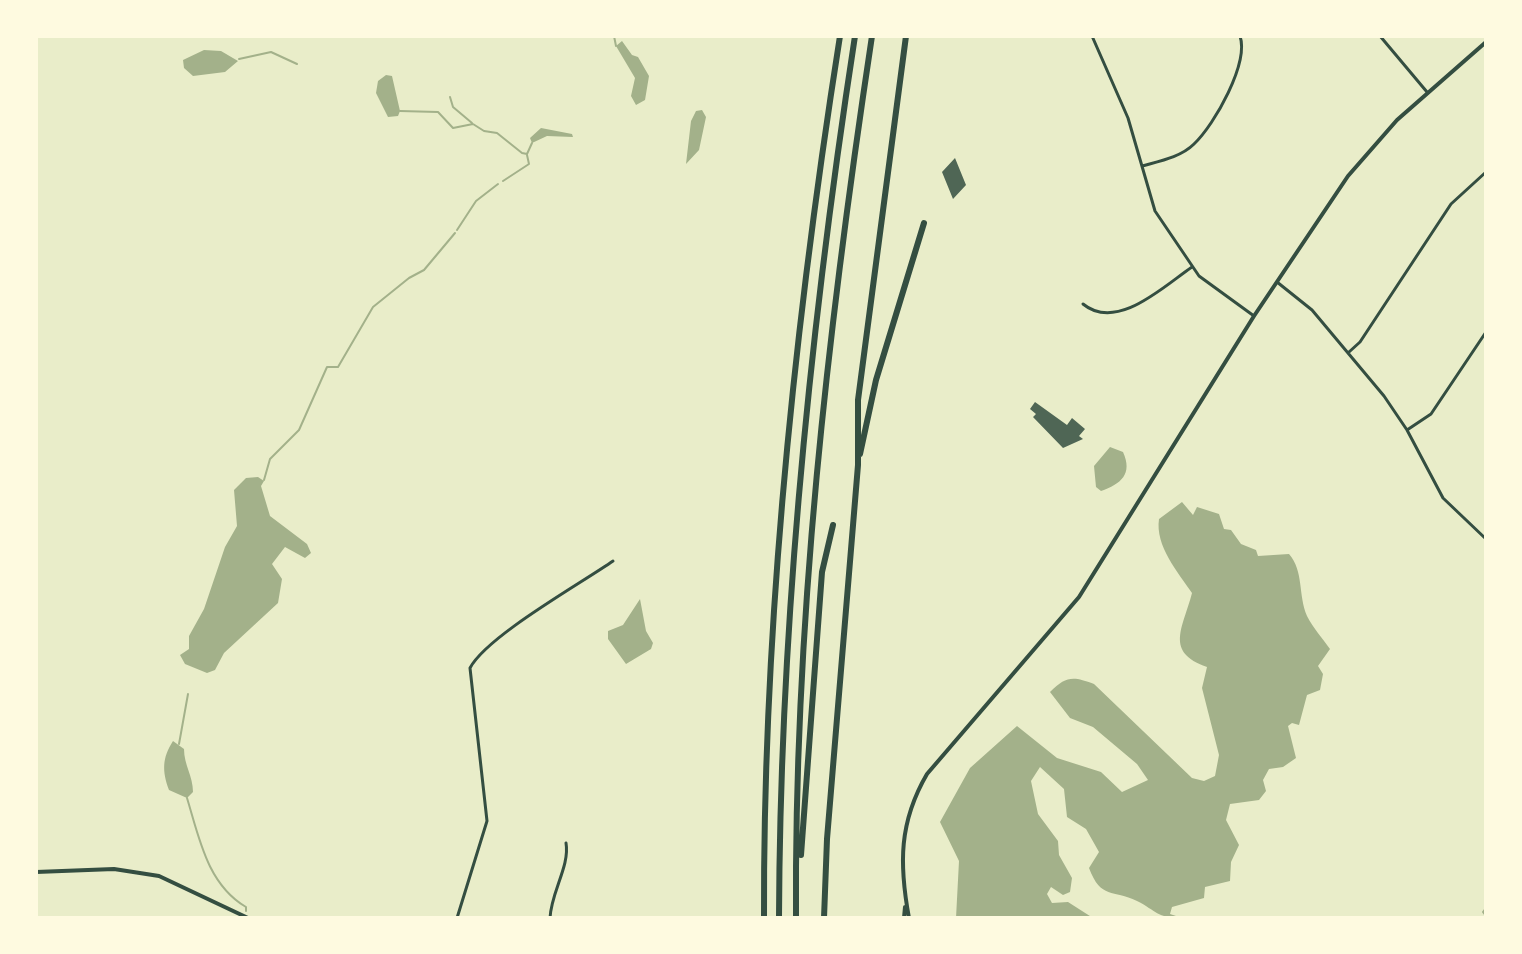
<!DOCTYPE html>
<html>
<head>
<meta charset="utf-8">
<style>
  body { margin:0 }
  #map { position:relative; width:1522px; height:954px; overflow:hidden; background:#e9edc9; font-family:"Libre Baskerville",serif }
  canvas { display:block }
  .frame { position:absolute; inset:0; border:38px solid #fefae0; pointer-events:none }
</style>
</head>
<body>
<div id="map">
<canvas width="1522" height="954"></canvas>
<div class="frame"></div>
</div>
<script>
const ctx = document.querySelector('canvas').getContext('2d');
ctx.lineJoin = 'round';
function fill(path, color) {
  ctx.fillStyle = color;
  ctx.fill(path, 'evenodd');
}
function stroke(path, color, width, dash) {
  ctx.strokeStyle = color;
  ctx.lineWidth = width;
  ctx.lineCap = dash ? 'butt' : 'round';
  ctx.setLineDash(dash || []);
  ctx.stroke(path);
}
const water = new Path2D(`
  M622,41l10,14 6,2 11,19 -4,24 -9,5 -5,-9 4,-18 -19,-32z
  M204,50l17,1 17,10 -13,11 -32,4 -9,-8 -1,-8z
  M386,75l6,1 8,35 -2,5 -10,1 -12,-24 2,-12z
  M702,110l4,7 -7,33 -13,14 5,-43 5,-10z
  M541,128l31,6 1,3 -26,-1 -15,7 -2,-5z
  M1110,447l13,5c10,22 -2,32 -22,39l-5,-4 -2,-21z
  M246,478l12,-1 6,4 -3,5 9,30 37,28 4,9 -6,5 -20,-11 -13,17 10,15 -4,24 -54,50 -9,17 -8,3 -22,-9 -5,-9 9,-6v-13l15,-27 21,-62 12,-21 -3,-36z
  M1182,502l11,13 4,-8 22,7 5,15 7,1 10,14 15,6 2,6 31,-2c15,17 9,41 18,62 6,12 16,23 23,33l-12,17 5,8 -3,16 -13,5 -8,30 -7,-2 -4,3 8,32 -13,9 -14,2 -6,11 3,11 -7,9 -29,4 -4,16 13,25 -8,17 -1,19 -25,6 -1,11 -32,9 -2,7 12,4c-26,0 -25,-7 -45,-17 -24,-12 -36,-1 -48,-33l10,-16 -13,-23 -19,-12 -3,-28 -24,-22 -9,14 7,33 20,27 1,14 13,23 -2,14 -7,3 -12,-8 -4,7 5,9 16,-1 25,16h-137l3,-57 -19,-39 30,-54 47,-42 40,32 44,14 21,20 26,-12 -11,-16 -44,-37 -23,-9 -20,-26c16,-16 23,-16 44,-8l98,94 12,3 11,-5 4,-21 -17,-67 5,-21c-43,-15 -24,-39 -15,-74 -14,-21 -37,-47 -33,-74z
  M640,599l6,32 7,12 -2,6 -25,15 -18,-25v-8l15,-6z
  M173,741l11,8c0,16 9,27 9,43l-6,6 -18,-8c-7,-19 -7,-32 4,-49z`);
const stream = new Path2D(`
  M614,36l2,10
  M239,59l32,-7 26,12
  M450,97l3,10 19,16
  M400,111l38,1 15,16 20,-4 11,7 13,2 25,20 5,1 5,-11
  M503,181l26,-17 -2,-9
  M457,230l19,-29 22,-17
  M264,480l6,-21 29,-29 28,-63h11l35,-60 36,-29 15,-8 31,-37
  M179,744l9,-50
  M187,798c12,39 20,86 59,109v4
  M1486,908l-3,4 3,4`);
const building = new Path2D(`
  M955,158l11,27 -13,14 -11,-27z
  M1035,402l32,23 5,-7 13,11 -6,7 4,3 -20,9 -30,-31 3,-3 -6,-5z`);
const minor = new Path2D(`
  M1092,36l36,82 27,93 44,65 55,40
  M1380,36l47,56
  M1142,166c18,-5 39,-9 52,-22 21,-20 55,-81 46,-108
  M1277,282l35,28 72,86 23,34 36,68 43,41
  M1083,304c34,28 81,-18 109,-37
  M1349,352l11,-10 91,-138 35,-32
  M1407,430l24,-16 55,-82
  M457,918l30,-97 -17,-153c17,-32 110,-84 143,-107
  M550,918c1,-26 20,-52 16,-75`);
const tertiary = new Path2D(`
  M36,872l78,-3 45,7 89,42
  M904,918l1,-11
  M909,918c-10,-54 -10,-96 18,-144l152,-177 175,-281 94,-140 49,-56 89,-78`);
const motorway = new Path2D(`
  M860,454l16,-74 48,-157
  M801,855l21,-283 11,-47
  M764,918c-1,-295 30,-591 76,-882
  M779,918c1,-296 31,-590 76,-882
  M796,918c-2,-295 32,-591 76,-882
  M824,918l3,-79 31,-374v-65l48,-364`);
fill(water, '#a3b18a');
stroke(stream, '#a3b18a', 2);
fill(building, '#4f6655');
stroke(minor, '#344e41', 3);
stroke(tertiary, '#344e41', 4);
stroke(motorway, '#344e41', 6);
</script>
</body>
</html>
